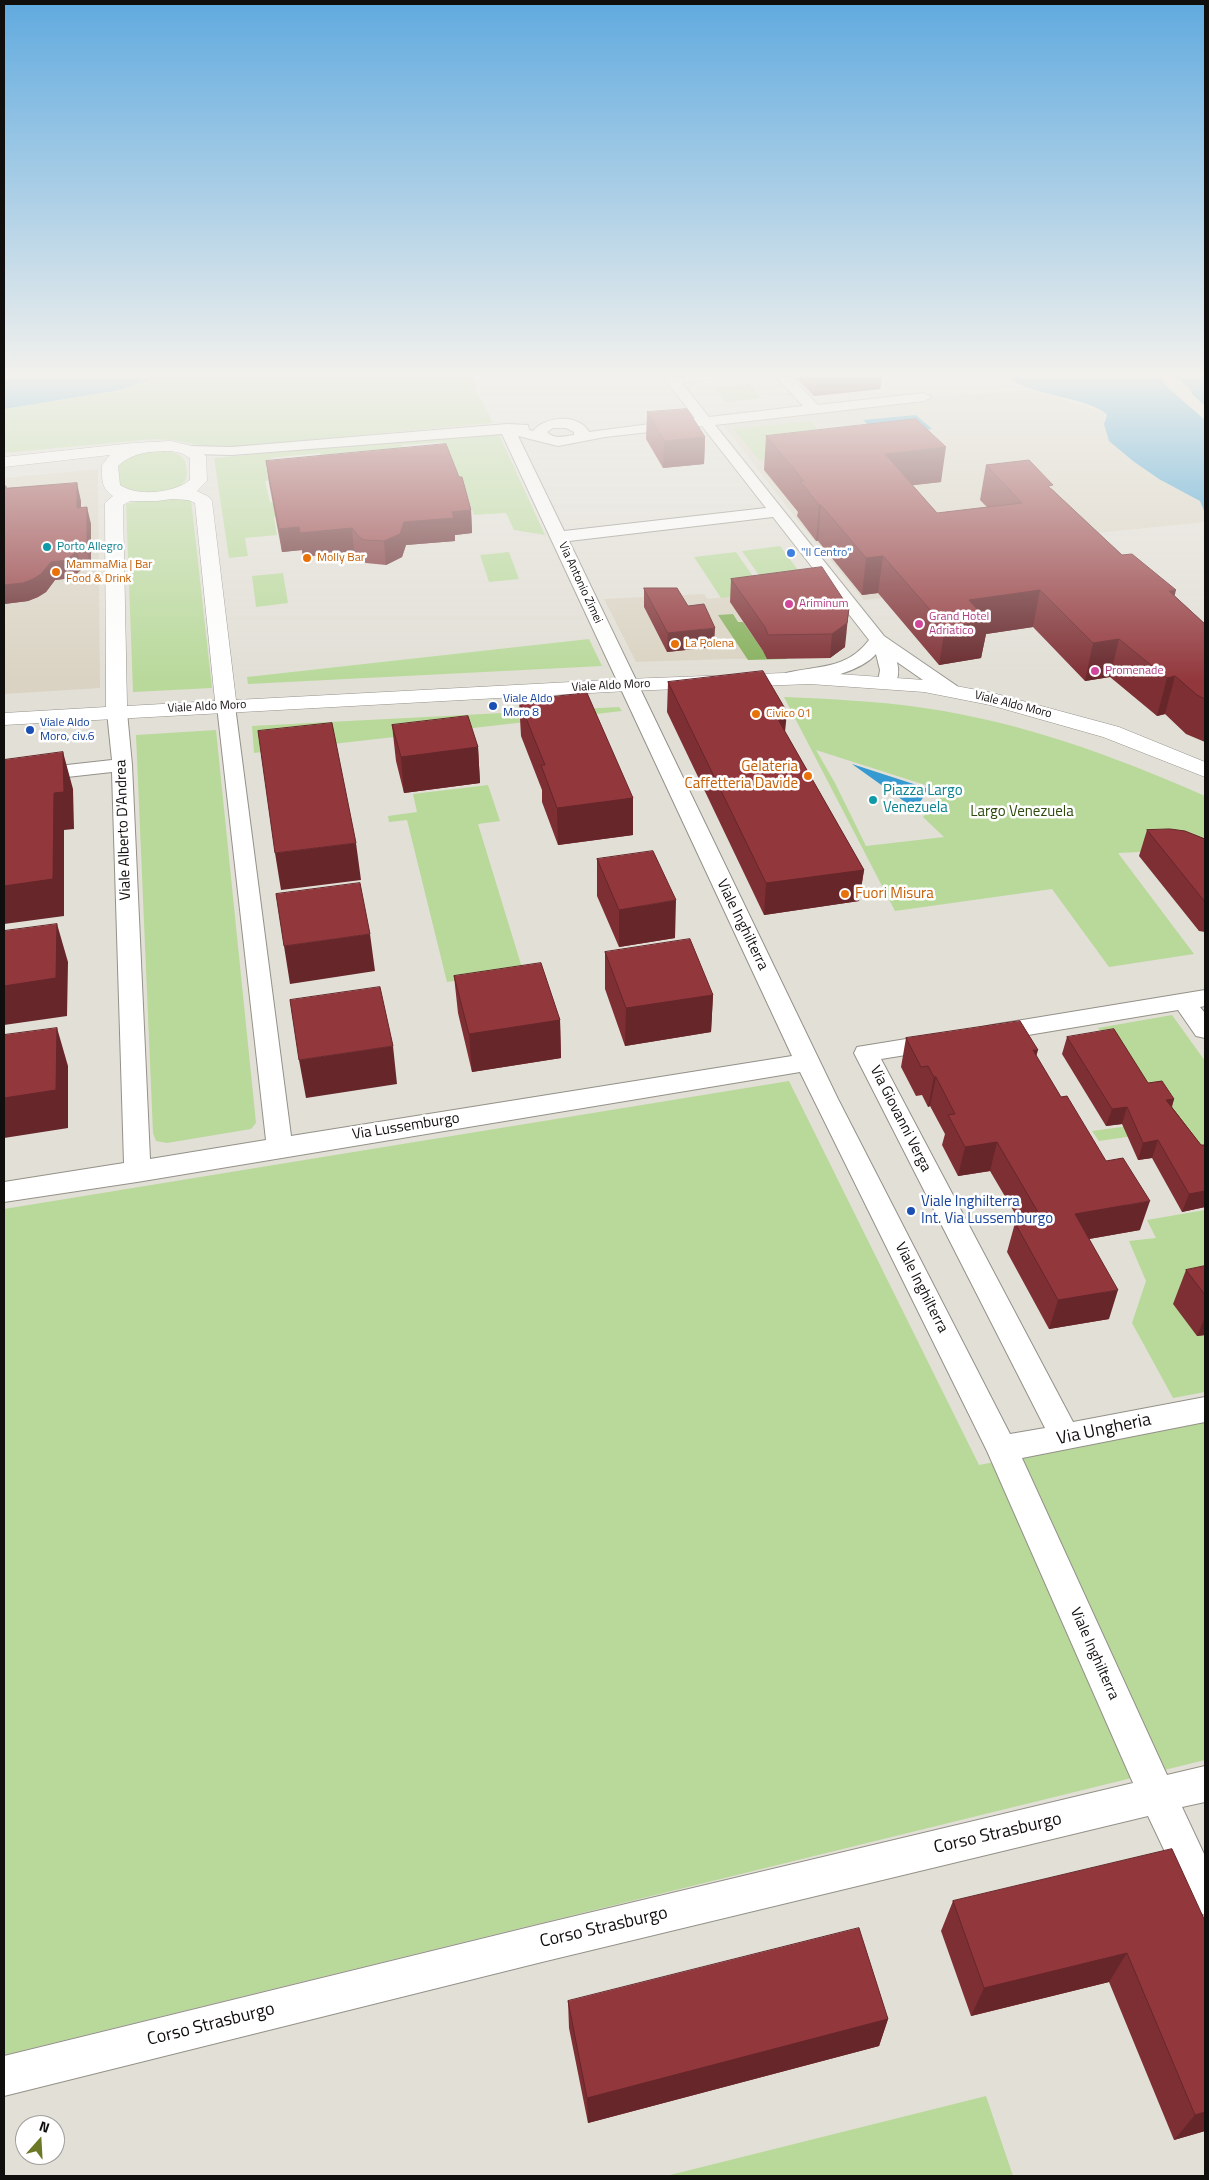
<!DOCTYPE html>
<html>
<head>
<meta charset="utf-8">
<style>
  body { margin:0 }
  #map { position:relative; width:1209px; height:2180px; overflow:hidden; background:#e2dfd6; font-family:"Titillium Web",sans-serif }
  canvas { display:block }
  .frame { position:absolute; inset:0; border:5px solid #110f0d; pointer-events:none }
  .north { position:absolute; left:15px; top:2115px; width:50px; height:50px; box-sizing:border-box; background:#fff; border:1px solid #a09f9e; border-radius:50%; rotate:19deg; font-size:14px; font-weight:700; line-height:20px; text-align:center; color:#110f0d }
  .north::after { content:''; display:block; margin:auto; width:18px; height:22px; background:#6c7825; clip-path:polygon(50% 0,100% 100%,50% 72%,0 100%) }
</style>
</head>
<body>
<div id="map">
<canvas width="1209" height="2180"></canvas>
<div class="frame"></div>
<div class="north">N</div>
</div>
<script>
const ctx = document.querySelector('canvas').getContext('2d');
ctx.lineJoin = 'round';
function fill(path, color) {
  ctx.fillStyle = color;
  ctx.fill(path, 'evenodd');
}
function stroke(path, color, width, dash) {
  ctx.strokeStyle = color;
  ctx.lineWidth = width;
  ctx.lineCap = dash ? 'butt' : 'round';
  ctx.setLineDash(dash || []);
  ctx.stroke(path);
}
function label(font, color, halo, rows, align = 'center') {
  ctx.font = font + ' "Titillium Web",sans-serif';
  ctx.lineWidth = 5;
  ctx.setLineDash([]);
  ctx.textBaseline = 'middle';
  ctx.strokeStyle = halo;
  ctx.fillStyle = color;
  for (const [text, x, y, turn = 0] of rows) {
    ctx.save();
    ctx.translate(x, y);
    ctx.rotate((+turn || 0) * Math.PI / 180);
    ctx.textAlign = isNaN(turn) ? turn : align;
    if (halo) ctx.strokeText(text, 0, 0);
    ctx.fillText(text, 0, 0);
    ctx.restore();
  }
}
const built = new Path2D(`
  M1033,390l71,22 1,15 94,71 6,16v8l-109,11 40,37 -272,30 -62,-74 -82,-105 193,-23z
  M98,469l2,219 -96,6v-216z
  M764,592l83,40 -2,15 -15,11 -11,1h-91l-92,3 -32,-63 100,-5 4,5z`);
const green = new Path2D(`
  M157,377h316l3,13 17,33 -262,24h-24l-34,-7 -19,-1 -150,14v-44l116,-19z
  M749,384l13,14 -36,4 -12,-14z
  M810,421l27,31 -78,8 -25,-31z
  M498,432l47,103 -31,-5 -8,-17 -32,2 -6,-17 -7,-1v-12l-18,-43 -41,3 3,10 -81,8 -4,-10 -50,5 5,22 -10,1 5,21 6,1 2,12 -4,2 3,18 -32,3 3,18 -19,2 -15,-100z
  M159,450c11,2 26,2 27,16 1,5 2,10 -1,15 -8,12 -35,14 -48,11 -6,-1 -12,-4 -18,-6l-3,-15 3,-10 12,-6z
  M170,498l21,1 21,189 -79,4 -7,-188 12,-3z
  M780,546l30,40 -40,5 -28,-40z
  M509,552l10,27 -30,3 -9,-27z
  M736,552l28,40 -43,6 -27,-41z
  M283,573l5,30 -32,4 -4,-31z
  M589,639l13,27 -354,18 -1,-7z
  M784,697c46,2 93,4 140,11 98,14 190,48 281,88v73l-45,-18 -42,2 76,101 -85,13 -57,-78 -157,22zM816,750l128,41 -21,26 21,20 -78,9 -31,-63z
  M619,707l3,4 -368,42 -2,-27z
  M216,730l40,393 -5,6 -84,14 -11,-2 -3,-8 -17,-398z
  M488,785l12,36 -22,3 45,147 -76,11 -40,-162 -18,2 -1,-6 29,-4 -4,-18z
  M1172,1015l33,46v95l-31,-26 -75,11 -7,-10 81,-11 -27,-22 -48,-70z
  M789,1081l190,384 226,-43v338l-1201,295v-846z
  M1205,1210v182l-32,6 -41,-75 14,-42 -17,-40 27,-3 -9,-18z
  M986,2096l27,80h-347z`);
const forest = new Path2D(`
  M733,614l5,8h5l20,29 23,-1 1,9 -39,1 -30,-45z`);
const water = new Path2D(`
  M19,377h138l-37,13 -116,19v-29z
  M1007,377h198v136l-5,-12 -41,-22 -26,-18 -24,-20 -5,-17 3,-9c-17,-18 -74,-18 -100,-38z
  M916,415l16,14 -53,7 -16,-16z
  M852,764l77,25 -14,20z`);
const pier = new Path2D(`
  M1160,377h16l15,13 1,4 13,12v14l-40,-35z`);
const street = new Path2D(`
  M663,377h43l-2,3 -22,3 27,34 94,-11 -27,-29h15l27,28 106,-12 7,4 -7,4 -209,24 169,211 73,50 2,4 -2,4 -7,2 -7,-2 -46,-32c2,8 2,16 -3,24l-7,2 -7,-2 -2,-4 2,-12 -4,-16c-15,18 -67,32 -90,27l-2,-4 2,-4c33,-8 60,-3 83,-33l-96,-123 -204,24 269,558 172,335 35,-6 -191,-375 3,-6 80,-13 9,2 3,6 -3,6 -9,2 -56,9 192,363 132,-25v25l-183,36 145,317 38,-9v36l-23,5 23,49v59l-13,-6 -44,-93 -606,146 -538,134v-40l538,-132 591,-141 -146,-332 -187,-379 -663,110 -133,20v-20l120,-19 -12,-391 -108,12v-12l108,-12 -5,-48 3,-4 7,-2 7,2 3,4 5,53 18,394 116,-19 -49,-434 2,-4 7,-2 7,2 2,4 56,430 501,-80 -290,-622 -270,21 -43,-1 -5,-1 -2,-3 2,-3 5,-1 43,1 275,-23 21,1 1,5 4,1c12,-15 46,-18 56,1l106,-14zM702,426l64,82 -202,23 -46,-95 40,10 47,-9zM553,428h13l8,4v3c-9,1 -20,5 -27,-3z
  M1205,990v16l-5,1 5,6v25l-9,-2 -18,-26 -186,31 -9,-2 -3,-6 3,-6 9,-2z`);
const secondary = new Path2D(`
  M171,441l21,5 14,10 1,25 -10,10 12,6 3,4 24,199 391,-21 183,-7 114,8 69,13 126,34 86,35v15l-102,-40 -113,-32 -66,-13 -114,-8 -183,7 -623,34v-12l102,-6 -1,-204 8,-7c-12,-8 -11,-17 -11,-31l8,-10 -106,12v-10l129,-14zM171,451l10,2 9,5v22c-16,13 -52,17 -70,5l-2,-19c15,-14 34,-15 53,-15zM172,499l16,1 7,3 20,198 -88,5 -4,-201 7,-4h27z`);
const wall = new Path2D(`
  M795,377h87l-2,12 -66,7z
  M647,412l58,25 -1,27 -41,4 -17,-29z
  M766,436l175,46 -29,3 25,28 50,-6 -7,-7 6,-35 66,24 70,66 53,41 30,28v118l-19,-8 -21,-20 -8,2 -47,-39 -25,4 -52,-54 -47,7 -5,24 -42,7 -61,-72 -16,2 -44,-54h-2l-19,-25 1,-4 -34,-42z
  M266,461l205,49 1,23 -17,2v6l-49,4 -4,12 -16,8 -20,-2 -5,-2 -7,-10 -51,6 -1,-7 -20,2 -13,-69z
  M4,486h2l1,2 74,13v6l10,17v46l-9,-1 -10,9 -17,2 -9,12 -8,5 -10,4 -24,3z
  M822,567l23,80 -15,11 -63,1 -4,-8 -33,-49 1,-23z
  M644,588l44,18 26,41 -47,5 -23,-45z
  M668,682l117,50 79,138 -5,31 -95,14 -97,-203z
  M519,701l114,97v37l-75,10 -16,-43v-12l-21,-54z
  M392,725l86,22 2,36 -76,10 -8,-32z
  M1147,830l58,9v93l-6,-1 -60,-75z
  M597,859l78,79 -56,9 -22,-51z
  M605,952l108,43 -2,37 -86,14 -20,-57z
  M454,976l106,44 1,38 -89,14 -14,-59z
  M1067,1037l81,46 26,16 -2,8 29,38h4v62l-23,5 -30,-54 -14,2 -16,-36 -16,2 -44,-72z
  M906,1038l130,18 104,174 -51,9 20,80 -60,10 -42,-77 8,-29 5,-1 -30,-51 -32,5 -16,-31 3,-11 -15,-28 -2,1 -6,-12 -6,1 -15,-29z
  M1205,1266v69l-8,1 -24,-32 13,-34z
  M1172,1849l33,282 -31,9 -65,-158 -138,34 -30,-85 12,-30z
  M568,2001l320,18 -9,27 -291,77 -19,-95z`);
const shadedWall = new Path2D(`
  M815,377h67l-2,12 -66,7z
  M705,437l-1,27 -41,4 1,-27z
  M946,447l-5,35 -60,7 4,-35z
  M77,483l4,18v24l-4,-17z
  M819,505h2l-3,36h-2z
  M87,507l4,17v46l-4,-18z
  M471,510l1,23 -17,2v6l-49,4 -4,12 -16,8 -2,-24 20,-19 48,-10z
  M299,527l3,23 -20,2 -3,-23z
  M352,528l2,23 -51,6 -3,-24z
  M77,551l5,18 -10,9 -17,2 -9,12 -8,5 -10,4 -24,3v-19l47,-23z
  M883,556l-5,37 -16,2 4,-37z
  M1040,590l-7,37 -47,7 -5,24 -42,7 6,-38 24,-27z
  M1176,590l-9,37 2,-36z
  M849,608l-4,39 -15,11 2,-24z
  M715,628l-1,19 -47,5 1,-19z
  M1119,639l-9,38 -25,4 8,-38z
  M1175,676l-10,38 -8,2 10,-38z
  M787,712l-3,30 -9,-28z
  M478,747l2,36 -76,10 -3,-36z
  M63,752l10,37 1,40 -10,1v86l-60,8v-38l50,-93z
  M633,798v37l-75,10 -1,-37z
  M356,843l5,37 -80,10 -6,-37z
  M864,870l-5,31 -95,14 2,-32z
  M676,900l-1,38 -56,9v-37z
  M57,924l11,38 -1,54 -63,9v-39z
  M370,934l5,37 -85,13 -6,-38z
  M713,995l-2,37 -86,14 1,-38z
  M560,1020l1,38 -89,14 -3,-38z
  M57,1028l11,38v62l-64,10v-40z
  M393,1046l4,38 -91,14 -7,-38z
  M1033,1050h5l-8,29z
  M934,1077h2l-6,29 -2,1z
  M1174,1099l-6,18 -2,-17z
  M1127,1107l-5,17 -16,2 6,-17z
  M1158,1140l-6,18 -14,2 5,-17z
  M997,1142l-7,29 -32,5 7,-29z
  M1205,1191v16l-23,5 7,-18z
  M1150,1201l-10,29 -74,13 9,-29z
  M1118,1290l-9,29 -60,10 9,-29z
  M1205,1317v18l-8,1z
  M1127,1953l-18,29 -138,34 13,-28z
  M888,2019l-9,27 -291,77 -1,-25z
  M1205,2112v19l-31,9 21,-25z`);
const building = new Path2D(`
  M687,409l18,28 -41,4 -17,-29z
  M916,419l30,28 -61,7 52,59 85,-10 -36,-38 43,-5 24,25 -5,1 74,69 10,-1 44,36 -7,1 36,33v75l-8,-4 -22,-19 -8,2 -48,-39 -26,4 -53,-53 -71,10 19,21 -43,6 -62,-71 -17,2 -45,-53h-2l-19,-24h4l-38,-45z
  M446,444l13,33h3l9,33 -19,2 2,6 -50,4 -4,12 -16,7 -20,-1 -5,-3 -7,-9 -52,5 -1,-6 -20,2 -13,-68z
  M77,483v25l10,-1v45l-10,-1 -10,9 -16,2 -10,12 -8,5 -10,4 -19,2v-99h2v2z
  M822,567l27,41 -2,15 -15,11 -64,1 -3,-8 -34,-48z
  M644,588h33l11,18 16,-2 11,24 -47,5z
  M763,671l24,41 -12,2 89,156 -98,13 -98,-201z
  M587,693l46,105 -76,10 -16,-43h4l-26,-64z
  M468,716l10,31 -77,10 -9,-32z
  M332,723l24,120 -81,10 -17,-122z
  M63,752l1,40 -10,1 -1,86 -49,7v-126z
  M1170,829l15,2 20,8v63l-58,-72z
  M653,851l23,49 -57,10 -22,-51z
  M360,883l10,51 -86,12 -8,-52z
  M57,924l-1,54 -52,8v-55z
  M690,939l23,56 -87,13 -21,-56z
  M541,963l19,57 -91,14 -15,-58z
  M380,987l13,59 -94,14 -9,-60z
  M1020,1021l18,29h-5l28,47 6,-1 39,65 17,-3 27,43 -75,13 43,76 -60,10 -43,-77 27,-4 -45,-77 -32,5 -17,-32 7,-1 -19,-37h-2l-6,-11 -7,1 -15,-29z
  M57,1028l-1,62 -52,8v-63z
  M1114,1029l34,54 14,-2 12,18 -8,1 35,45h4v46l-16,3 -31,-54 -15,3 -16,-36 -15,2 -45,-72z
  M1205,1266v29l-19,-25z
  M1172,1849l33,72v191l-10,3 -68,-162 -143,35 -31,-87z
  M859,1928l29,91 -301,79 -19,-97z`);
const markers = [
  [47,547,5,"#0f9aa8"],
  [791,553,5,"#3f7fe0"],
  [307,558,5,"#e8710a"],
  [56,572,5,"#e8710a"],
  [789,604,5,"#d1479c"],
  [919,624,5,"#d1479c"],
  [675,644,5,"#e8710a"],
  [1095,671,5,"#d1479c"],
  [493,706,5,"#1a4fb4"],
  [756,714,5,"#e8710a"],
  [30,730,5,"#1a4fb4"],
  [808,776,5,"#e8710a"],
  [873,800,5,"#0f9aa8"],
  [845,894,5,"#e8710a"],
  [911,1211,5,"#1a4fb4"]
];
const farCulturenames = [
  ["Porto Allegro",57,547]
];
const farShopnames = [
  ["\"Il Centro\"",801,553]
];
const farFoodnames = [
  ["Molly Bar",317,558],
  ["MammaMia | Bar",66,565],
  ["Food & Drink",66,579],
  ["La Polena",685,644],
  ["Civico 01",766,714]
];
const farStreetnames = [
  ["Via Antonio Zimei",580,583,65],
  ["Viale Aldo Moro",611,686,-3],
  ["Viale Aldo Moro",1013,705,14],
  ["Viale Aldo Moro",207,707,-3]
];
const farHotelnames = [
  ["Ariminum",799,604],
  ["Grand Hotel",929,617],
  ["Adriatico",929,631],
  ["Promenade",1105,671]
];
const farTransitnames = [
  ["Viale Aldo",503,699],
  ["Moro 8",503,713],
  ["Viale Aldo",40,723],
  ["Moro, civ.6",40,737]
];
const foodNames = [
  ["Gelateria",798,767],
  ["Caffetteria Davide",798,784],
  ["Fuori Misura",855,894,"left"]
];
const cultureNames = [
  ["Piazza Largo",883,791],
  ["Venezuela",883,808]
];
const parkNames = [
  ["Largo Venezuela",1022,812]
];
const streetNames = [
  ["Viale Alberto D'Andrea",124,830,-92],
  ["Viale Inghilterra",742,925,64],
  ["Via Giovanni Verga",900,1119,63],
  ["Via Lussemburgo",406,1127,-9],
  ["Viale Inghilterra",921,1288,63],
  ["Viale Inghilterra",1094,1654,66]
];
const transitNames = [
  ["Viale Inghilterra",921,1202],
  ["Int. Via Lussemburgo",921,1219]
];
const nearStreetnames = [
  ["Via Ungheria",1104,1430,-12],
  ["Corso Strasburgo",998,1834,-13],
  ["Corso Strasburgo",604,1928,-13],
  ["Corso Strasburgo",211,2025,-14]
];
fill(built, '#dad3c3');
fill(green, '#b8d99a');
fill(forest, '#85b05b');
fill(water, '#349ad1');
fill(pier, '#e2dfd6');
stroke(street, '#949189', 2);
stroke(secondary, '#949189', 1);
fill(street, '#fff');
fill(secondary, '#fff');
fill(wall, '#7e2f34');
fill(shadedWall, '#66262a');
fill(building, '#92373c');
stroke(building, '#66262a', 1);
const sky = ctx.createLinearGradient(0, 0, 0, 682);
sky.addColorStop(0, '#60aadf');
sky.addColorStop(0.55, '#f2f1ed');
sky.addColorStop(1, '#f2f1ed00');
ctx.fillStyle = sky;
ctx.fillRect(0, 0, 1209, 682);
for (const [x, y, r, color] of markers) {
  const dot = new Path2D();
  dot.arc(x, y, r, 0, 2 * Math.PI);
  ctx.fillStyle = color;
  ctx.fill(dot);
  stroke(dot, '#fff', 2);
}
label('12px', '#0d838f', '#fff', farCulturenames, 'left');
label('12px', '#366cbe', '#fff', farShopnames, 'left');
label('12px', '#c56008', '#fff', farFoodnames, 'left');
label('12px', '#110f0d', '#fff', farStreetnames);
label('12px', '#b23c85', '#fff', farHotelnames, 'left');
label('12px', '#164399', '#fff', farTransitnames, 'left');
label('15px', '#c56008', '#fff', foodNames, 'right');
label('15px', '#0d838f', '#fff', cultureNames, 'left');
label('15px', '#2f4a0d', '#fff', parkNames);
label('15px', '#110f0d', '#fff', streetNames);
label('15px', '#164399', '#fff', transitNames, 'left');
label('18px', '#110f0d', '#fff', nearStreetnames);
</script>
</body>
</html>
